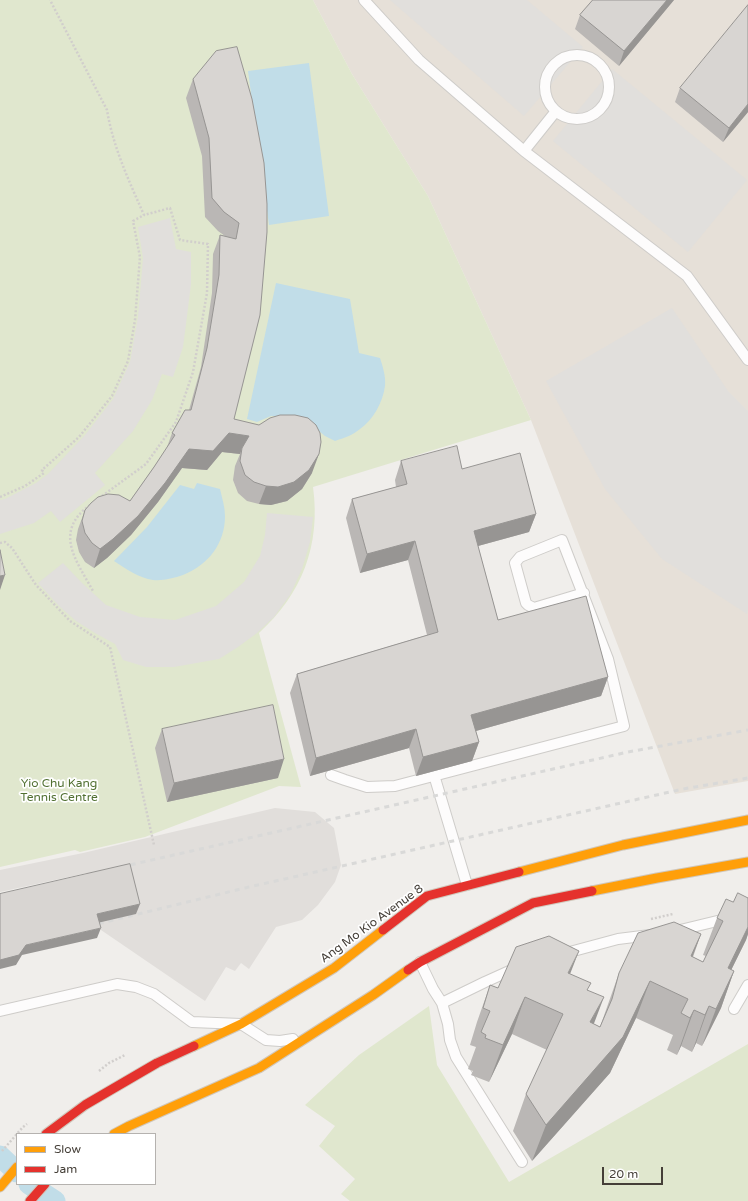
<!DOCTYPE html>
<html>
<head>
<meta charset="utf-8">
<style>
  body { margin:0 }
  #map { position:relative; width:748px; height:1201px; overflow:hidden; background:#f0eeeb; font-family:"Varela Round",sans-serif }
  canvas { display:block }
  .legend { position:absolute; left:16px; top:1133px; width:140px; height:52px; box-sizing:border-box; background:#fff; border:1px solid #b5b2af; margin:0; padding:5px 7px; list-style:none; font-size:12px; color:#453f38 }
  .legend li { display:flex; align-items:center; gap:8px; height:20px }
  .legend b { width:20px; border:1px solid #b5b2af }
  .scale { position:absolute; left:602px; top:1167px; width:61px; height:18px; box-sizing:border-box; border:2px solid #453f38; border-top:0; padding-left:5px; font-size:12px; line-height:14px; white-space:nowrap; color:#453f38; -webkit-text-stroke:3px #fff; paint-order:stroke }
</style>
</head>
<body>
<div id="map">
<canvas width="748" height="1201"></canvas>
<ul class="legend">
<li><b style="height:5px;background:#ff9f0a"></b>Slow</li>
<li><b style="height:5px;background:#e5322d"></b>Jam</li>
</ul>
<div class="scale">20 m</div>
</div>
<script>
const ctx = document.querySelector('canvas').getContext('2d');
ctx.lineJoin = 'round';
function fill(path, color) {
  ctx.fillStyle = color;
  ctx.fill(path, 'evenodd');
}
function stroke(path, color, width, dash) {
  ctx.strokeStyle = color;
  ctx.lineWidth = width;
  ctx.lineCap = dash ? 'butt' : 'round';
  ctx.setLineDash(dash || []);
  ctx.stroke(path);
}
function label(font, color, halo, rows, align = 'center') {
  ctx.font = font + ' "Varela Round",sans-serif';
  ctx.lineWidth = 3.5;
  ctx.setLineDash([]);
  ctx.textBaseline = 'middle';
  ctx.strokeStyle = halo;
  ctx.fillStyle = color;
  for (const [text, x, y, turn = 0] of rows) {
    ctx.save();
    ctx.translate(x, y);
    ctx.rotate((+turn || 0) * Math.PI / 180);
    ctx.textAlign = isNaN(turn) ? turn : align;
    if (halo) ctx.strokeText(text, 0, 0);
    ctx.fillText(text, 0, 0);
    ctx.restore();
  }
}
const industrial = new Path2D(`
  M275,808l40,4 19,16 7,37 -6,17 -17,23 -16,15 -26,7 -27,42 -8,-6 -6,8 -9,-4 -21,34 -104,-71 -14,-57 -87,19v-22l83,-17z`);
const education = new Path2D(`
  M313,0h435v781l-73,13 -144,-374 -103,-224 -76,-122z`);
const green = new Path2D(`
  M0,0h313l39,74 76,122 103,224 -218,67c8,58 -11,107 -54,146l42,154 -22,-1 -134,51 -65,15 -5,-2 -75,17z
  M429,1006l8,59 72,117 239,-138v157h-398l-9,-7 14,-15 -36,-33 16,-20 -30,-21 54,-50z`);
const parking = new Path2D(`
  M390,0h137l56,47 -59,69z
  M612,69l135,111 -59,72 -135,-111z
  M170,218l6,31 15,3v32l-4,32 -4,31 -10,30 -11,-3 -10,26 -19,31 -38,42 10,12 -45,37 -9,-11 -17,12 -34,11v-34l5,-1 31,-16 12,-9 37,-39 28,-36 17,-37 8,-45 5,-59 -5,-31z
  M672,308l56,83 20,20v198l-1,5 -85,-55 -57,-70 -59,-108z
  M267,513l46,4 -3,25 -8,27 -12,26 -16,22 -17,16 -19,14 -19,12 -45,8h-28l-23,-7 -8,-16 -20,-11 -19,-12 -17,-15 -21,-23 25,-20 19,20 24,22 34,12 35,3 41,-14 28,-24 16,-26 5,-21z`);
const water = new Path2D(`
  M309,63l20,153 -60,9 -21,-154z
  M276,283l74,16 9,54 21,5c3,9 6,19 5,28 -2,16 -12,34 -25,43 -7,6 -16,9 -25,12l-10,-5 -12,-10 -26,-10h-16l-14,6 -10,-3z
  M197,483l23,6c2,9 5,18 5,27 0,28 -17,49 -42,59 -9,3 -20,6 -30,5 -14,-2 -27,-11 -39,-19l33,-34 33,-42 14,4z`);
const canal = new Path2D(`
  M0,1156l17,16
  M29,1184l26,17`);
const path = new Path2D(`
  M102,496l44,-32 30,-42 17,-50 14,-79 1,-49 -28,-4 -10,-32 -26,7
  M0,497l25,-11 19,-13 -2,-3 37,-33 33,-41 16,-35 7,-41 5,-63 -7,-36 11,-6c-15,-34 -31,-68 -37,-105l-57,-110
  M90,505c-37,27 -14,55 3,86
  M0,543l5,-1 7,6 24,37 34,36 40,26 44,198
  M651,919l22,-5
  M99,1071l10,-8 16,-8
  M2,1151l21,-24 4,-3`);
const lane = new Path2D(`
  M364,0l55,60 105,91 163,125 61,84
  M545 87a32 32 0 1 1 64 0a32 32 0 1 1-64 0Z
  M524,151l32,-40
  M331,775l14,5 22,7 28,-1 229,-60 -16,-67 -46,-119 -42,17 -5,6 11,40 2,2 6,3 50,-15
  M434,775l33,110
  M676,931l66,-16 6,2
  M566,953l52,-14 32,-4
  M420,962l13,27 9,14 6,21 2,16 6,17 66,105
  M442,1003l43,-21 31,-14
  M734,1009l14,-24
  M0,1011l117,-27 19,3 18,7 38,28 49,2 25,16 14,1 13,-2`);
const slow = new Path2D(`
  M519,872l104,-27 125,-25
  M592,891l65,-13 91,-16
  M194,1046l47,-22 93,-56 49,-38
  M114,1134l15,-8 130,-58 114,-73 35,-25
  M0,1187l17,-20`);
const jam = new Path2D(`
  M383,930l44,-34 92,-24
  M408,970l12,-8 113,-59 59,-12
  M46,1134l39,-29 72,-42 37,-17
  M30,1201l15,-17`);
const rail = new Path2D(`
  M121,867l507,-115 120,-22
  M89,926l160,-39 434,-98 65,-11`);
const wall = new Path2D(`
  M593,0h81l-55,66 -44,-37 5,-14z
  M193,79l59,20 -18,320 78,54 -10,16 -15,12 -16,4 -12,-1 -12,-3 -9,-8 -5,-13 2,-14 5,-12 -18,-2 -15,18 -25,-2 -24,34 -27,33 -24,23 -13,10 -9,-6 -6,-10 -3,-12 2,-11 7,-19 45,-9 36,-51 6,-17 17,-23 12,-43 11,-74 1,-39 7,-19 5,1 -7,-5 -13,-14 -3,-61 -16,-58z
  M680,88l68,24 -25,30 -48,-40z
  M401,461l61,8 74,45 -7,18 -51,14 20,74 110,57 -7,19 -125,35 3,11 -7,19 -56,15 -7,-28 -99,28 -20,-83 7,-19 130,-39 -19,-75 -48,13 -14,-55 6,-19 44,-12 -1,-7z
  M162,729l116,49 -111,24 -12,-54z
  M748,898v36l-2,6 -15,30 3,1 -13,37 -19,38 -6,-3 -4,9 -11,-6 -4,9 -10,-5 6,-15 -37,-17 -26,55 -78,88 -19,-30 13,-37 21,-44 -35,-16 -23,48 -18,-7 2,-4 -5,-2 8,-22 -6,-2 7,-23 13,-37 8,3 72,-14 18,16 6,34 6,3 19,-54 82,-39 -8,23 10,5 3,-6 -3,-1 14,-37 16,-16z`);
const shadedWall = new Path2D(`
  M667,0h7l-55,66 5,-15z
  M748,104v8l-25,30 6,-14z
  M229,433l20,3 -7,12 -2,6 -18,-2 -15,18 -25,-2 -24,34 -27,33 -24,23 -13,10 6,-19 89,-100z
  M319,454l-7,19 -10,16 -15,12 -16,4 -12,-1 7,-18z
  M536,514l-7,18 -62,17 7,-18z
  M415,541l-7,19 -48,13 7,-19z
  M5,575l-5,15v-14z
  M608,677l-7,19 -136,38 6,-19z
  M416,729l-7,19 -99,28 6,-18z
  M479,742l-7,19 -56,15 7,-19z
  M284,759l-6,19 -111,24 7,-19z
  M140,904l-4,10 -43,10 4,-10z
  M748,927v7l-2,6 -32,65 14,-37z
  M101,928l-4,10 -75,17 -6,10 -16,4v-9l26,-15z
  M701,934l-14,37 4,-15z
  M579,951l-14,36 3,-14z
  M734,971l-13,37 -19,38 14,-37z
  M650,981l-14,37 -26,55 -78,88 14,-36z
  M525,997l-13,37 -23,48 14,-37z
  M604,997l-14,37v-12z
  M709,1006l-13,37 -4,9 13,-37z
  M694,1010l-13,36 -4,9 13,-37z`);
const building = new Path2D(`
  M593,0h74l-43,51 -44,-36z
  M748,5v99l-19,24 -49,-40z
  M237,47l15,52 12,64 3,41v28l-7,83 -26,104 25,6 11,-7 10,-3h15l13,3 8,7 4,8 1,9 -2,12 -10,16 -15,12 -16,5 -12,-1 -12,-4 -9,-7 -5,-14 2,-13 7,-12 -20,-3 -16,18 -24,-2 -24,34 -27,33 -25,23 -13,10 -8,-6 -7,-10 -3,-12 3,-11 6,-7 7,-6 10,-3 11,1 11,6 24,-34 21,-32 -3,-2 13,-23h6l16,-62 12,-73 1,-40 16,4 3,-16 -15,-11 -12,-14 -3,-60 -16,-59 23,-28z
  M457,446l5,23 58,-16 16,61 -62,17 24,89 88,-24 22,81 -137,38 8,27 -56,15 -7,-28 -100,29 -19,-84 141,-42 -23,-91 -48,13 -15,-55 55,-15 -6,-23z
  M0,550l5,25 -5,1z
  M273,705l11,54 -110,24 -12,-54z
  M130,864l10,40 -43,10 4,14 -75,17 -7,10 -19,5v-66z
  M738,893l10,5v29l-20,41 6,3 -18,38 -7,-3 -4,9 -11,-5 -4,8 -9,-5 7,-14 -38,-18 -27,56 -77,88 -20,-31 37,-80 -38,-17 -22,48 -18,-7 1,-3 -5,-3 9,-21 -7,-3 7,-23 8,3 18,-41 33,-11 30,15 -11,22 23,10 -4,7 17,7 -14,25 10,5 12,-28 7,-26 19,-40 36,-11 27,12 -10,22 12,6 20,-41 -6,-3 9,-19 7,3z`);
const parkNames = [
  ["Yio Chu Kang",59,784],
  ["Tennis Centre",59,798]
];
const streetNames = [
  ["Ang Mo Kio Avenue 8",372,924,-36]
];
fill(industrial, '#e1dedb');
fill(education, '#e6e0d8');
fill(green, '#e0e7ce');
fill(parking, '#e1dfdc');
fill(water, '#c1dde8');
stroke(canal, '#c1dde8', 21);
stroke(lane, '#ceccc9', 12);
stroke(slow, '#d0c7bb', 11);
stroke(jam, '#d0c7bb', 11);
stroke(path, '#d1cecc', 2.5, [2, 2]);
stroke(lane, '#fdfcfc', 10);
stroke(slow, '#ff9f0a', 9);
stroke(jam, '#e5322d', 9);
stroke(rail, '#d9d9d8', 3, [5, 5]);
fill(wall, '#bab7b5');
fill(shadedWall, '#979593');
fill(building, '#d8d5d2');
stroke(building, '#979593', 1);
label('12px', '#517032', '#fff', parkNames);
label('12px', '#453f38', '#fff', streetNames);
</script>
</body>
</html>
